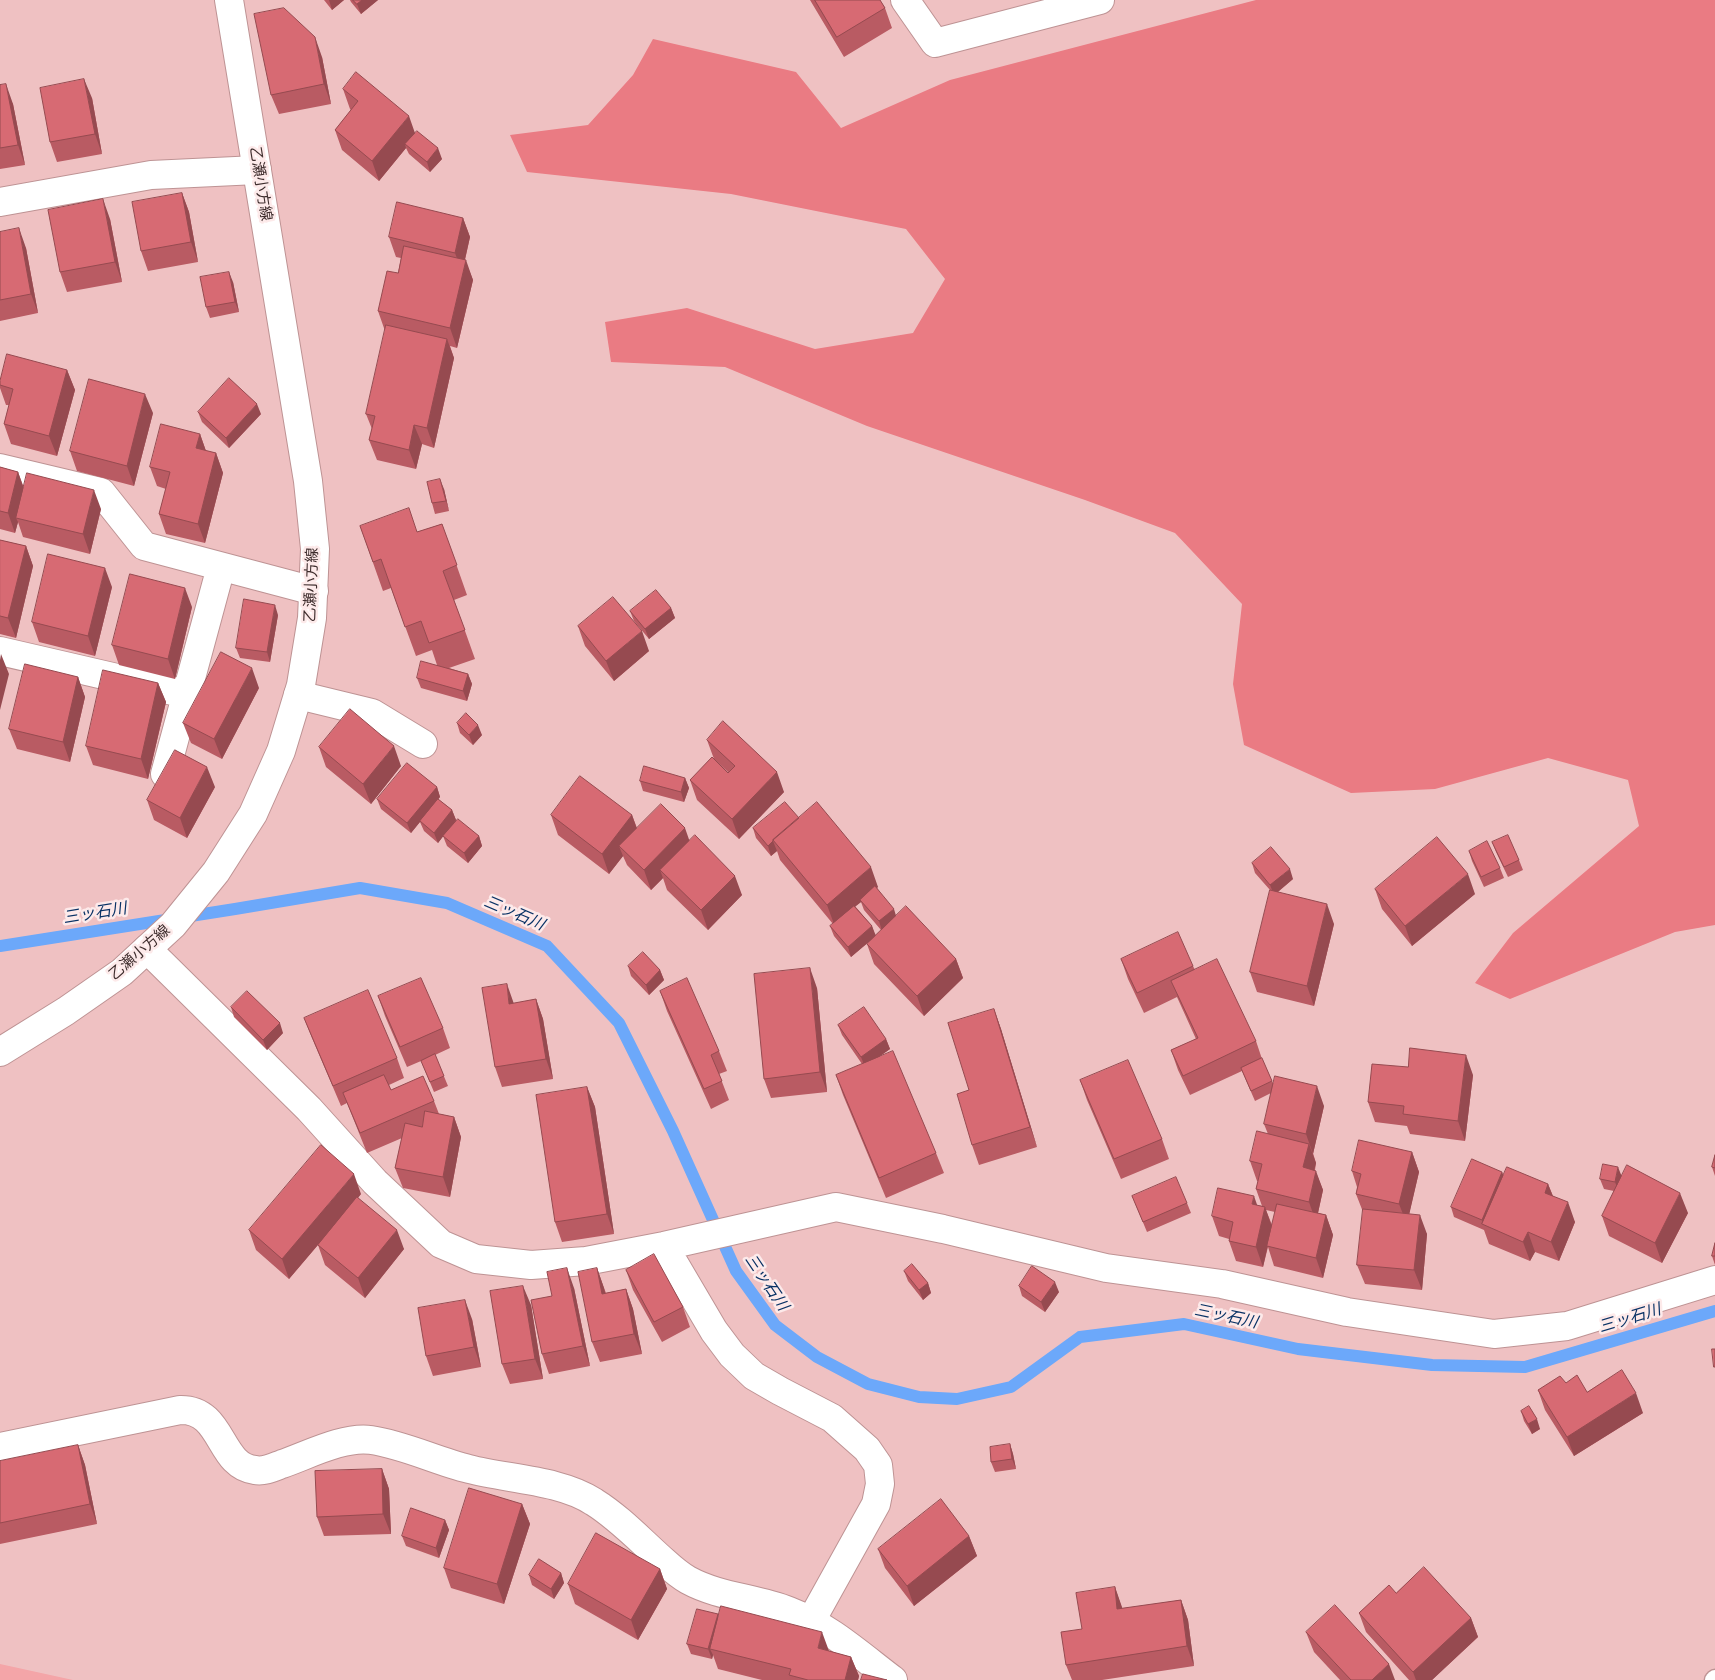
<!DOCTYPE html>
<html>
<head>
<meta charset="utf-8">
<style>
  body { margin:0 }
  canvas { display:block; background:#efc1c2 }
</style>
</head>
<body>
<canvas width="1715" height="1680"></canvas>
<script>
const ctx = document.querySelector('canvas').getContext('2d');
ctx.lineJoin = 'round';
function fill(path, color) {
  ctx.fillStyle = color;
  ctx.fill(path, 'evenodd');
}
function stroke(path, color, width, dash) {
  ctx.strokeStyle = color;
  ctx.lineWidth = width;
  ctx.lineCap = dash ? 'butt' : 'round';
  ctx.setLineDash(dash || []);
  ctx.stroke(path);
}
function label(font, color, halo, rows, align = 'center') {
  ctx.font = font + ' "DejaVu Sans","Noto Sans JP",sans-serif';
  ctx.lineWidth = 5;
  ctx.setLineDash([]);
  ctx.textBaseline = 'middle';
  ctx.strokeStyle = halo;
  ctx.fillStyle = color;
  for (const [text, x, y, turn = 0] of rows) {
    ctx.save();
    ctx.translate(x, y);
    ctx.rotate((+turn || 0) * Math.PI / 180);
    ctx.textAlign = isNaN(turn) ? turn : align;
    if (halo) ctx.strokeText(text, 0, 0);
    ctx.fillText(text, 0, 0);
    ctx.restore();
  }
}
const green = new Path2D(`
  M0,1664l73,16h-73z`);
const forest = new Path2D(`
  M1256,0h459v925l-40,7 -165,67 -35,-16 38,-50 126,-107 -11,-46 -80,-22 -113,31 -84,4 -107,-48 -11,-61 9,-80 -67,-71 -90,-33 -218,-74 -142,-59 -114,-5 -6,-40 82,-14 128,41 98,-16 32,-54 -39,-50 -175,-35 -204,-22 -17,-37 78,-10 45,-50 20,-36 143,33 45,56 109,-48z`);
const stream = new Path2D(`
  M0,946l235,-37 125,-21 87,15 100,43 72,77 54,108 63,140 39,54 42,32 51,27 51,13 38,2 54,-12 69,-50 104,-13 114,25 134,16 93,2 190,-56`);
const lane = new Path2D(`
  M1713,1680l2,-2`);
const street = new Path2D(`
  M905,0l30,43 165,-43
  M0,202l151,-27 106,-5
  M0,468l101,24 43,54 170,45
  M0,651l186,43
  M298,695l74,18 51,31
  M165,774l56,-207
  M147,949l162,160 66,73 66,62 35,15 55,6 55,-4 78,-15 172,-39 107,22 163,39 116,16 125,28 147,22 73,-8 148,-46
  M664,1246l50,85 18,24 22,21 26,15 52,27 35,31 11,16 2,19 -4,20 -65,117
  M0,1447l180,-37c44,-1 38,56 75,60 9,2 19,-3 27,-6 26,-9 62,-28 89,-24 34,5 65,21 98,29 38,10 92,11 125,33 24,15 44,36 65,55 9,8 18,17 29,23 31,17 68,18 101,31 39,15 71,44 104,69`);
const secondary = new Path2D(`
  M0,1052l66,-41 56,-39 51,-47 43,-53 37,-58 28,-63 20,-66 11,-67 3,-69 -7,-68 -79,-481`);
const wall = new Path2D(`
  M324,0h20l-12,10z
  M350,0h28l-17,14 -10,-12z
  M810,0h70l5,8 7,20 -48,29z
  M322,57l9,47 -52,10 -8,-19z
  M0,85l13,19 12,61 -25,4z
  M343,89l72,44 27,26 -12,13 -21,-18 -3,-6 -27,33 -37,-31 -7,-20 16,-20 -1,-1z
  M92,98l10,56 -45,8 -7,-20z
  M182,193l7,19 9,50 -50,9 -7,-20z
  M463,218l7,19 -5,23 8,20 -16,68 -7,-2 4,12 -20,90 -12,-4 -6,25 -39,-9 -8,-20 3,-11 -6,-15 19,-83 -7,-20 20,-38 3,-15 -5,-1 -7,-20z
  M110,219l12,63 -55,10 -7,-20z
  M0,232l26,16 12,65 -38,8z
  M233,282l6,30 -29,6 -4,-11z
  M67,370l8,20 -18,66 -46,-12 -7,-20 5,-19h-3l-6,-17v-7z
  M198,412l63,2 -32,34 -27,-26z
  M153,413l-19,73 -57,-15 -7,-20z
  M200,434l6,17 10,2 7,20 -18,70 -39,-9 -7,-20 7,-25 -9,-3 -7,-19z
  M0,467l18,5 6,16 77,21 -11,45 -67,-17 -5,-15 -3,11 -15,-4z
  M444,489l5,22 -14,3 -3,-11z
  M442,524l25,71 -13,5 21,59 -26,9 19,6 4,10 -5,17 -46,-13 -4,-10 20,-13 -5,-15 -16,6 -25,-68 -8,3 -23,-65 57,6z
  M0,540l26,6 7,20 -17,72 -16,-4z
  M112,587l-17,69 -56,-14 -7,-20z
  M192,607l-17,72 -56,-14 -7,-20z
  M671,608l4,10 -26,21 -15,-18 -4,-10z
  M278,615l-8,47 -30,-4 -4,-10z
  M578,626l71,25 -35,30 -29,-35z
  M78,677l7,20 -15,65 -53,-13 -8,-20z
  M158,683l8,19 -18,77 -55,-14 -7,-19z
  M259,688l-37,71 -31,-16 -8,-20z
  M457,723l25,12 -9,10 -13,-12z
  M707,740l77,52 -45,47 -42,-39 -7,-20 39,-7 -15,-14z
  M319,747l82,19 -30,38 -45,-37z
  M685,778l4,10 -5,14 -41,-11 -3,-10z
  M215,787l-28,51 -33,-18 -7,-20z
  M437,787l3,10 -2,2 14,11 4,10 23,16 3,10 -14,17 -21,-17 -4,-10 -5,7 -14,-12 -4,-9 -9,11 -30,-24 -4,-10z
  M551,815h81l5,13 52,12 53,55 -34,35 -41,-40 -4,-12 -12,12 -24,-25 -4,-9 -14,18 -51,-39z
  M799,818l79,69 -1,1 19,28 60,43 7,19 -39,38 -50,-52 -7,-20 5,-5 -21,18 -17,-21 -4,-10 3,-2 -53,-64 -3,-9 -6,5 -15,-18 -3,-10zM861,902l3,8 17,20 -6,6 -3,-10 -17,-20z
  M1492,842l27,18 4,10 -15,7 -12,-25z
  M1469,851l31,17 4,10 -20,9 -12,-26z
  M1252,863l41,16 -15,13 56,32 -20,82 -57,-14 -7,-20 20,-82 -15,-17z
  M1375,889l100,5 -63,52 -30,-37z
  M1121,959l72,7 2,4 61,71 6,18 11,24 51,23 -11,48v-1l3,10 -1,7 8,20 -5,23 8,2 7,20 -10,43 -49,-12 -6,-19 -5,20 -27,-6 -7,-20v-2l-10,-3 -7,-20 45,-11 5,1 -6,-17 2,-8h-1l-7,-20 18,-27 -4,-10 7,-31 -16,8 -13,-30 -52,24 -12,-25 -7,-20 25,-11 -19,-42 -33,16 -16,-34zM1266,1210l9,2 -3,13z
  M628,966l32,4 4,10 -15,15 -18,-19z
  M817,988l10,104 -56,6 -7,-19z
  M660,991l59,60 8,20 -8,3 10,26 -18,9 -44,-98z
  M378,996l65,32 7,20 -15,7 13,31 -14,6 -13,-31 -14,6 -22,-51z
  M536,999l7,20 10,60 -51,8 -7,-20z
  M231,1007l52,26 -16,17 -33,-33z
  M994,1009l7,20 36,118 -58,18 -7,-20z
  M304,1018l93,40 7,20 -15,7 2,5 43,11 5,13 15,3 7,20 -11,60 -47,-9 -8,-20 7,-30 -35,15 -20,-50 -6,3 -29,-68z
  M838,1025l48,14 4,10 -10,7 56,97 8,20 -58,25 -43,-103 -7,-20 26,-11 -20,-29z
  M1408,1067l65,8 -8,66 -55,-7 -3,-8 -32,-4 -7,-20z
  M1080,1080l82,59 7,20 -48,20 -34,-79z
  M587,1087l8,20 19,127 -52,8 -7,-20z
  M1412,1152l7,20 -10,42 18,20 -5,56 -57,-6 -8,-19 6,-53 -7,-18 1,-7 -5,-16z
  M1715,1155v21l-3,-9z
  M1502,1172l1,3 45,9 5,12 22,26 -16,39 -24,-9 -5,9 -41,-17 -5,-14 -30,-13 -3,-10z
  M1622,1176l66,37 -26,50 -53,-27 -7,-20 12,-25 -10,-2 -4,-10z
  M361,1194l-3,4 46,51 -39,49 -40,-33 -7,-20 -29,34 -33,-29 -7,-20z
  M1132,1196l55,7 4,10 -44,19z
  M1715,1243v22l-3,-9z
  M597,1268l7,20 2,5 20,-4 7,20 9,45 -42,8 -8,-20z
  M626,1270l57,37 7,20 -28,15 -29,-52z
  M904,1271l24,12 3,10 -8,7 -15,-19z
  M1019,1286l40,6 -14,20 -23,-16z
  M574,1288l16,78 -41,8 -7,-20z
  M531,1305l12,74 -33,5 -8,-20z
  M472,1319l9,48 -48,9 -7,-20z
  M1566,1383l21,9 56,21 -69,43 -29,-46 -7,-20z
  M1521,1411l19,18 -8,5 -8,-13z
  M1010,1444l3,10 3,15 -21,3 -4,-10z
  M78,1445l7,20 12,59 -97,20v-83z
  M382,1469l7,20 2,45 -67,2 -7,-19z
  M522,1504l8,20 -26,80 -53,-16 -7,-20z
  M445,1520l4,10 -10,28 -33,-12 -4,-10z
  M969,1536l8,20 -63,50 -29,-38 -7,-19z
  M660,1569l7,20 -29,51 -63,-36 -7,-20z
  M561,1573l3,10 -10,16 -22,-14 -3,-10z
  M1115,1587l7,22 59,-9 7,20 6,46 -92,14h-30l-6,-15 16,-36z
  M1396,1593l75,25 7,19 -46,43h-23l-43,-48 -7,-19z
  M719,1617l110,34 22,6 8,19 -1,4h-96l-44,-11 -5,-14 -1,4 -21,-5 -4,-10z
  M1306,1632l89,48h-55l-26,-28z`);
const shadedWall = new Path2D(`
  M329,0h15l-12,10z
  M362,0h16l-17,14 -4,-10z
  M315,37l7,20 9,47 -7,-20z
  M84,79l8,19 10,56 -7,-20z
  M6,84l7,20 12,61 -7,-20z
  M409,116l7,20 -11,8 1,4 -27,33 -7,-20z
  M438,148l4,11 -12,13 -3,-10z
  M182,193l7,19 9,50 -7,-20z
  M103,199l7,20 12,63 -7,-20z
  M463,218l7,19 -8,35 -7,-19z
  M19,228l7,20 12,65 -7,-19z
  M466,260l7,20 -16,68 -7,-20z
  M229,272l4,10 6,30 -4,-10z
  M447,339l7,19 -20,90 -7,-20z
  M67,370l8,20 -18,66 -8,-20z
  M145,394l8,19 -19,73 -7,-20z
  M257,404l4,10 -32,34 -3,-10z
  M414,425l8,19 -6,25 -7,-19z
  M200,434l7,20 -11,-6z
  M216,453l7,20 -18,70 -7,-19z
  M18,472l7,20 -9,26 2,4 -3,11 -7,-20z
  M440,479l4,10 5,22 -3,-10z
  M94,490l7,19 -11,45 -7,-20z
  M26,546l7,20 -17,72 -8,-20z
  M105,568l7,19 -17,69 -7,-20z
  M185,588l7,19 -17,72 -7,-20z
  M275,605l3,10 -8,47 -3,-10z
  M671,608l4,10 -26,21 -4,-10z
  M642,631l7,20 -35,30 -8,-20z
  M1,654l8,20 -9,36v-50z
  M252,668l7,20 -37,71 -8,-20z
  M468,674l4,10 -5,17 -4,-10z
  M78,677l7,20 -15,65 -7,-20z
  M158,683l8,19 -18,77 -7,-20z
  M478,725l4,10 -9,10 -4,-10z
  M394,746l7,20 -30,38 -8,-20z
  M207,767l8,20 -28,51 -7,-20z
  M777,772l7,20 -45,47 -7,-20z
  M685,778l4,10 -5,14 -3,-10z
  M437,787l3,10 -29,36 -4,-10z
  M452,810l4,10 -18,23 -4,-10z
  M632,815l7,20 -20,11 4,10 -14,18 -7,-20z
  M685,828l7,20 -32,22 3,8 -12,12 -7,-20z
  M479,836l3,10 -14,17 -4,-10z
  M773,841l4,10 -6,5 -3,-10z
  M871,867l7,20 -17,14 -1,-1 1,2 -27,22 -7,-19z
  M1290,869l3,10 -19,16 -4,-10z
  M1468,874l7,20 -63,52 -7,-20z
  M735,876l7,19 -34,35 -7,-20z
  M1327,904l7,20 -20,82 -7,-20z
  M894,909l3,10 -15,12 -3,-10z
  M872,926l4,10 -25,21 -3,-10z
  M956,959l7,19 -39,38 -7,-20z
  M810,968l7,20 10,104 -7,-20z
  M660,970l4,10 -15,15 -3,-10z
  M507,984l7,20h-5z
  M536,999l7,20 10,60 -7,-20z
  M994,1009l7,20 36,118 -7,-20z
  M280,1023l3,10 -16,17 -4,-10z
  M886,1039l4,10 -25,18 -4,-10z
  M1466,1055l7,20 -8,66 -7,-20z
  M1317,1086l7,20 -11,48 -7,-20z
  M587,1087l8,20 19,127 -7,-20z
  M454,1117l7,20 -11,60 -7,-20z
  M1309,1144l7,19 -6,24 -7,-20z
  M1412,1152l7,20 -12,52 -8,-20z
  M1618,1167l4,10 -3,15 -4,-10z
  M1316,1171l7,19 -7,32 -7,-20z
  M1502,1172l4,10 -23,42 -1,-4z
  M354,1174l7,20 -72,85 -7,-20z
  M1548,1184l8,20 -11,-11z
  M1680,1193l8,20 -26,50 -7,-20z
  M1254,1196l7,20 -9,-12z
  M1568,1202l7,20 -16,39 -8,-19z
  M1265,1207l7,20 -9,40 -7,-20z
  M1326,1215l7,20 -10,43 -7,-20z
  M1420,1215l7,19 -5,56 -8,-20z
  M397,1230l7,19 -39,49 -7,-20z
  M1528,1232l7,20 -5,9 -7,-19z
  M567,1268l7,20 16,78 -7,-20z
  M597,1268l7,20 6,26 -8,-20z
  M1055,1282l4,10 -14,20 -4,-10z
  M928,1283l3,10 -8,7 -4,-10z
  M523,1286l8,19 12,74 -8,-20z
  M626,1289l7,20 9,45 -8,-20z
  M465,1300l7,19 9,48 -7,-20z
  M1636,1393l7,20 -69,43 -7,-19z
  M1537,1419l3,10 -8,5 -4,-10z
  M1010,1444l3,10 3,15 -4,-10z
  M78,1445l7,20 12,59 -7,-20z
  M382,1469l7,20 2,45 -8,-20z
  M522,1504l8,20 -26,80 -7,-20z
  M445,1520l4,10 -10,28 -3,-10z
  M969,1536l8,20 -63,50 -7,-20z
  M660,1569l7,20 -29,51 -7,-20z
  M561,1573l3,10 -10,16 -3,-10z
  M1115,1587l7,20 3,22 -8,-20z
  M1181,1600l7,20 6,46 -7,-20z
  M718,1614l3,10 -11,25 3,6 -1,4 -4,-10z
  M1471,1618l7,19 -46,43h-16l-3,-8z
  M822,1632l7,19 -11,-3z
  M851,1657l8,19 -1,4h-13z
  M1389,1664l6,16h-23z`);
const building = new Path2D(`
  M353,0h9l-5,4z
  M815,0h65l5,8 -48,29z
  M284,8l31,29 9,47 -53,11 -17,-81z
  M356,72l53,44 -37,45 -37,-31 23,-29 -15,-12z
  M84,79l11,55 -45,8 -10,-54z
  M6,84l12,61 -18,3v-63z
  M417,131l21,17 -11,14 -22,-18z
  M182,193l9,49 -50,9 -9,-49z
  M103,199l12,63 -55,10 -12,-62z
  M397,202l66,16 -8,35 -66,-16z
  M19,228l12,66 -31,6v-68z
  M404,246l62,14 -16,68 -72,-17 9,-40 11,2z
  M229,272l6,30 -29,5 -6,-30z
  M386,325l61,14 -20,89 -13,-3 -5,25 -40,-10 6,-24 -9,-2z
  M7,354l60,16 -18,66 -45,-12 9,-35 -13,-4v-4z
  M229,378l28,26 -31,34 -28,-26z
  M89,379l56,15 -18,72 -57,-15z
  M161,424l39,10 -4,14 20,5 -18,71 -39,-10 11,-42 -20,-5z
  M0,467l18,5 -10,41 -8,-2z
  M27,473l67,17 -11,44 -67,-16z
  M440,479l6,22 -14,2 -5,-21z
  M409,508l8,24 25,-8 15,41 -14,6 22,59 -36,13 -8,-22 -16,6 -24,-68 -8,3 -13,-36z
  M0,540l26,6 -18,72 -8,-2z
  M48,554l57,14 -17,68 -56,-14z
  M130,574l55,14 -17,71 -56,-14z
  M656,590l15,18 -26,21 -15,-18z
  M613,597l29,34 -36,30 -28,-35z
  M244,599l31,6 -8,47 -31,-4z
  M221,652l31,16 -38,71 -31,-16z
  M421,661l47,13 -5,17 -46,-13z
  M25,664l53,13 -15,65 -54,-13z
  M103,670l55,13 -17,76 -55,-13z
  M350,709l44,37 -31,38 -44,-37z
  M466,713l12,12 -9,10 -12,-12z
  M723,721l54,51 -45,47 -42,-39 22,-23 16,16 7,-7 -28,-26z
  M175,750l32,17 -27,51 -33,-18z
  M407,763l30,24 -30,36 -30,-24z
  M644,766l41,12 -4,14 -41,-11z
  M580,776l52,39 -30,39 -51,-39z
  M438,799l14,11 -18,23 -14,-12z
  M785,802l14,16 -26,22v1l-5,5 -15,-18z
  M817,802l54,65 -44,38 -54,-65z
  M661,804l24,24 -41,42 -25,-24z
  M458,819l21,17 -15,17 -21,-17z
  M695,835l40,41 -34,34 -41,-40z
  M1508,835l11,25 -15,7 -12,-25z
  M1437,837l31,37 -63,52 -30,-37z
  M1487,841l13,27 -19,9 -12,-26z
  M1271,847l19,22 -20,16 -18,-22z
  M875,886l19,23 -15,12 -19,-21z
  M1270,890l57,14 -20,82 -57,-14z
  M854,906l18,20 -24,21 -18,-21z
  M906,906l50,53 -39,37 -50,-52z
  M1178,932l15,34 -56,27 -16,-34z
  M643,952l17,18 -14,15 -18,-19z
  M1217,959l39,82 -73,35 -12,-26 27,-12 -27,-57z
  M810,968l10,104 -56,7 -10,-105z
  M421,978l22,50 -43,19 -22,-51z
  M687,978l32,73 -8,4 11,26 -18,8 -44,-98z
  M507,984l2,20 27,-5 10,60 -51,8 -13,-79z
  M368,990l29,68 -64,28 -29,-68z
  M247,991l33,32 -17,17 -32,-33z
  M864,1007l22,32 -25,18 -23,-32z
  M994,1009l36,118 -58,18 -15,-51 12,-4 -21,-67z
  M1410,1048l56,7 -8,66 -55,-7 1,-8 -36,-4 4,-38 36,3z
  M893,1051l43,102 -57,25 -43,-103z
  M435,1054l9,22 -14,6 -9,-21z
  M1262,1058l10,23 -21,10 -10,-23z
  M1128,1060l34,79 -48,20 -34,-79z
  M384,1075l7,15 32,-14 11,25 -74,32 -17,-40z
  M1275,1076l42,10 -11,48 -42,-10z
  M587,1087l20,127 -52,8 -19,-127z
  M425,1111l29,6 -11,60 -48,-9 10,-45 17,4z
  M1257,1131l52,13 -6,23 13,4 -7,31 -53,-13 6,-25 -12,-3z
  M1359,1140l53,12 -13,52 -43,-10 5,-20 -9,-3z
  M321,1145l33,29 -72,85 -33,-29z
  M1715,1155v13l-3,-1z
  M1472,1159l30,13 -20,48 -31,-13z
  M1603,1164l15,3 -3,15 -15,-3z
  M1627,1165l53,28 -25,50 -53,-27z
  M1507,1167l41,17 -3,9 23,9 -17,40 -23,-10 -5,10 -41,-18z
  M1176,1177l11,26 -44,19 -11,-26z
  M1218,1188l36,8 -2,8 13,3 -9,40 -27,-6 4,-19 -21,-6z
  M357,1197l40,33 -39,48 -40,-33z
  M1277,1204l49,11 -10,43 -49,-12z
  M1363,1209l57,6 -6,55 -57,-5z
  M1715,1243v13h-3z
  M654,1254l29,53 -29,15 -28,-52z
  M912,1264l16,19 -9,7 -15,-19z
  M1032,1266l23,16 -14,20 -22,-16z
  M567,1268l16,78 -41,8 -11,-54 21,-4 -5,-24z
  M597,1268l5,26 24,-5 8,45 -42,8 -14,-70z
  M523,1286l12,73 -33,5 -12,-73z
  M465,1300l9,47 -48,9 -8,-48z
  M1712,1349h3v18h-1z
  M1622,1370l14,23 -69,44 -29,-47 22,-14 6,7 11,-8 10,17z
  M1529,1406l8,13 -9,5 -7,-13z
  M1010,1444l2,15 -21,3 -1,-15z
  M78,1445l12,59 -90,19v-62z
  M382,1469l1,45 -66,3 -2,-46z
  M469,1488l53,16 -25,80 -53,-16z
  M941,1499l28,37 -62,50 -29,-37z
  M411,1508l34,12 -9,28 -34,-12z
  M596,1533l64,36 -29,51 -63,-36z
  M539,1559l22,14 -10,16 -22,-14z
  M1424,1567l47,51 -58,54 -54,-59 30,-28 7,8z
  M1115,1587l2,22 64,-9 6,46 -121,19 -5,-33 21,-3 -6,-36z
  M1335,1605l54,59 -17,16h-21l-45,-48z
  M721,1606l101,26 -4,16 33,9 -6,23h-37l-19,-5 2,-6 -81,-20z
  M697,1609l21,5 -10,35 -21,-5z
  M863,1674l24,6h-26z`);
const streetNames = [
  ["乙瀬小方線",260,184,81],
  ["乙瀬小方線",312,585,-88],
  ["乙瀬小方線",140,953,-41]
];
const waterNames = [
  ["三ッ石川",95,914,-9],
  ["三ッ石川",514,914,23],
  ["三ッ石川",766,1283,56],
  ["三ッ石川",1226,1317,12],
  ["三ッ石川",1630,1319,-17]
];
fill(green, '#f4a5a8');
fill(forest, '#ea7b83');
stroke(stream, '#6ca8fa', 12);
stroke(lane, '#be9394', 19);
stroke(street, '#be9394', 30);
stroke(secondary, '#be9394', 30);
stroke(lane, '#fff', 16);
stroke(street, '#fff', 28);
stroke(secondary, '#fff', 28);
fill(wall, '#b95b63');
fill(shadedWall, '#964a50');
fill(building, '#d76a73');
stroke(building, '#964a50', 1);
label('15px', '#3e2d2d', '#fdeaea', streetNames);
label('italic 16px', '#093265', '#fdeaea', waterNames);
</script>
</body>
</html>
